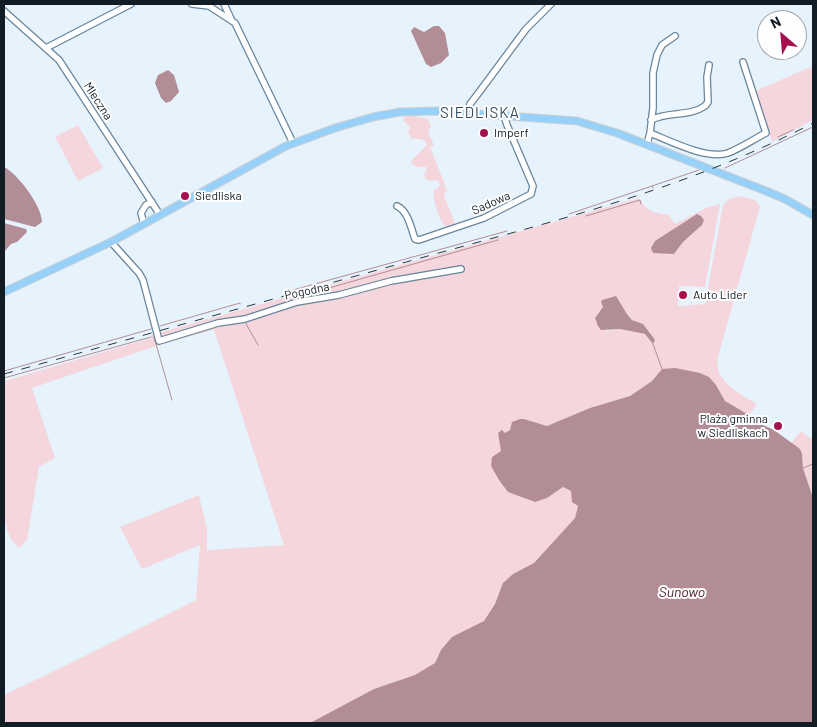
<!DOCTYPE html>
<html>
<head>
<meta charset="utf-8">
<style>
  body { margin:0 }
  #map { position:relative; width:817px; height:727px; overflow:hidden; background:#e6f3fd; font-family:Barlow,sans-serif }
  canvas { display:block }
  .frame { position:absolute; inset:0; border:5px solid #111c25; pointer-events:none }
  .north { position:absolute; left:757px; top:10px; width:50px; height:50px; box-sizing:border-box; background:#fefefe; border:1px solid #9fa4a7; border-radius:50%; rotate:333deg; font-size:14px; font-weight:700; line-height:20px; text-align:center; color:#111c25 }
  .north::after { content:''; display:block; margin:auto; width:18px; height:22px; background:#a5114f; clip-path:polygon(50% 0,100% 100%,50% 72%,0 100%) }
</style>
</head>
<body>
<div id="map">
<canvas width="817" height="727"></canvas>
<div class="frame"></div>
<div class="north">N</div>
</div>
<script>
const ctx = document.querySelector('canvas').getContext('2d');
ctx.lineJoin = 'round';
function fill(path, color) {
  ctx.fillStyle = color;
  ctx.fill(path, 'evenodd');
}
function stroke(path, color, width, dash) {
  ctx.strokeStyle = color;
  ctx.lineWidth = width;
  ctx.lineCap = dash ? 'butt' : 'round';
  ctx.setLineDash(dash || []);
  ctx.stroke(path);
}
function label(font, color, halo, rows, align = 'center') {
  ctx.font = font + ' Barlow,sans-serif';
  ctx.lineWidth = 4;
  ctx.setLineDash([]);
  ctx.textBaseline = 'middle';
  ctx.strokeStyle = halo;
  ctx.fillStyle = color;
  for (const [text, x, y, turn = 0] of rows) {
    ctx.save();
    ctx.translate(x, y);
    ctx.rotate((+turn || 0) * Math.PI / 180);
    ctx.textAlign = isNaN(turn) ? turn : align;
    if (halo) ctx.strokeText(text, 0, 0);
    ctx.fillText(text, 0, 0);
    ctx.restore();
  }
}
const green = new Path2D(`
  M813,66v54l-41,22 -17,-51z
  M405,116h10l13,3 3,7 -3,7 6,12 -4,2 17,43 -2,2 -1,4 8,19 3,10 -1,6 -3,1c-12,-9 -17,-27 -18,-42l5,-2 2,-4 -2,-3c-7,-2 -11,3 -14,-6l3,-6 -1,-2h-9l-6,-4 1,-3 15,-15 -3,-5 -13,-2 -3,-5 2,-6 -7,-7z
  M78,125l25,43 -25,13 -23,-44z
  M738,196l17,4 5,7 -42,150c-5,24 21,36 39,47l-8,11 -24,-14 -9,-16 -16,-12 -38,-4 -10,12 -22,15 -40,12 -43,18 -23,-7 -24,19 1,13 -9,6 16,35 27,10 12,-4 16,-11 8,4 7,15 -3,12 -41,45 -21,11 -10,9 -8,21 -11,17 -43,29 -6,13 -9,7 -11,5 -41,14 -64,34h-306v-28l79,-38 113,-57 4,-55 -58,24 -22,-42 79,-32 8,35v20l77,-5 -70,-215 -46,12 -136,46 23,70 -16,9 -12,73 -8,8 -8,-8 -7,-19v-140l148,-43 -1,-3 488,-137c7,13 16,15 30,17l6,9 31,-16 14,-4 -15,83 -26,-1 -1,20 27,-2 18,-99 5,-5zM697,215l4,1 1,9 -19,17 -9,12 -12,-2 -7,-11zM616,296l11,18 27,26 -1,4 -8,-10 -25,-5 -14,2 -11,-13 8,-11v-1z
  M801,431l12,9v58l-10,-30 -1,-14 -11,-11z`);
const water = new Path2D(`
  M434,26h5l6,7 4,22 -8,8 -10,4 -5,-3 -15,-33 3,-4 10,5z
  M168,70l6,5 5,17 -8,9 -5,2 -5,-5 -6,-15 3,-8z
  M4,167c14,7 38,39 38,55l-7,5 -31,-8z
  M697,214l4,2 3,4 -2,5 -19,17 -9,12 -21,-1 -2,-5 4,-7z
  M4,223l22,6 1,3 -10,10 -6,2 -7,8z
  M616,296l11,18 5,6 11,4 12,16 -2,4 -8,-10 -25,-5 -19,1 -3,-4 -3,-8 8,-11 -2,-5 1,-2z
  M675,368l25,5 9,4 7,8 9,16 24,14 5,6 20,9 26,19 2,5 1,14 10,30v225h-503l64,-34 41,-14 20,-12 6,-13 11,-13 32,-16 11,-17 8,-21 10,-9 21,-11 41,-45 3,-12 -6,-4 -1,-11 -8,-4 -16,11 -12,4 -27,-10 -9,-12 -8,-14 1,-9 9,-6 -3,-18 4,-3 3,3 5,-3 2,-8 8,-3h4l23,7 43,-18 40,-12 22,-15 10,-12z`);
const stream = new Path2D(`
  M778,137l15,-7
  M725,168l88,-41
  M653,188l-1,-2 47,-16
  M569,214l83,-28
  M586,216l54,-16 1,4
  M293,290l214,-59
  M298,299l30,-9 1,-2 169,-48
  M245,322l13,23
  M160,326l80,-23v1
  M154,337l18,63
  M653,344l9,25
  M4,371l147,-42
  M4,378l147,-41
  M803,468l10,-4`);
const minor = new Path2D(`
  M192,4l17,2 26,17 58,120
  M224,4l7,15
  M4,11l55,49 101,155
  M46,48l85,-44
  M468,114l2,-10 7,-9 49,-66 25,-25
  M651,120c17,-9 38,-3 54,-14l3,-4 -1,-25 2,-12
  M650,133l3,-25v-35l4,-18 5,-10 13,-9
  M647,144l3,-11c20,8 57,27 78,20 13,-5 26,-14 38,-20l-23,-71
  M397,206c11,5 14,22 18,33l4,1 65,-22 47,-24 2,-8 -26,-61 -2,-6 2,-3
  M144,224l-3,-11 5,-8 6,-3
  M111,242l28,31 4,7 16,61 59,-18 27,-4 52,-17 42,-7 52,-14 70,-12`);
const major = new Path2D(`
  M4,292l107,-50 175,-96 49,-18 38,-11 27,-5 37,-1 140,10 40,12 149,58 19,8 28,16`);
const rail = new Path2D(`
  M4,374c144,-40 287,-80 431,-120 131,-36 257,-68 378,-131`);
const markers = [
  [484,133,5,"#a5114f"],
  [185,196,5,"#a5114f"],
  [683,295,5,"#a5114f"],
  [778,426,5,"#a5114f"]
];
const streetNames = [
  ["Mleczna",98,101,57],
  ["Sadowa",491,203,-24],
  ["Pogodna",307,291,-12]
];
const poiNames = [
  ["Imperf",494,133],
  ["Siedliska",195,196],
  ["Auto Lider",693,295],
  ["Plaża gminna",768,419,"right"],
  ["w Siedliskach",768,433,"right"]
];
const waterNames = [
  ["Sunowo",682,592]
];
const quarterNames = [
  ["SIEDLISKA",480,113]
];
fill(green, '#f5d6dc');
fill(water, '#b28d95');
stroke(stream, '#b28d95', 1);
stroke(minor, '#69859b', 8);
stroke(major, '#cfd2d3', 9);
stroke(minor, '#fff', 5.5);
stroke(major, '#97d0f9', 7);
stroke(rail, '#2a353e', 1, [9, 9]);
for (const [x, y, r, color] of markers) {
  const dot = new Path2D();
  dot.arc(x, y, r, 0, 2 * Math.PI);
  ctx.fillStyle = color;
  ctx.fill(dot);
  stroke(dot, '#fefefe', 2);
}
label('12px', '#111c25', '#fefefe', streetNames);
label('12px', '#111c25', '#fefefe', poiNames, 'left');
label('italic 14px', '#562432', '#fefefe', waterNames);
ctx.letterSpacing = '1px';
label('15px', '#334d62', '#fefefe', quarterNames);
ctx.letterSpacing = '0px';
</script>
</body>
</html>
